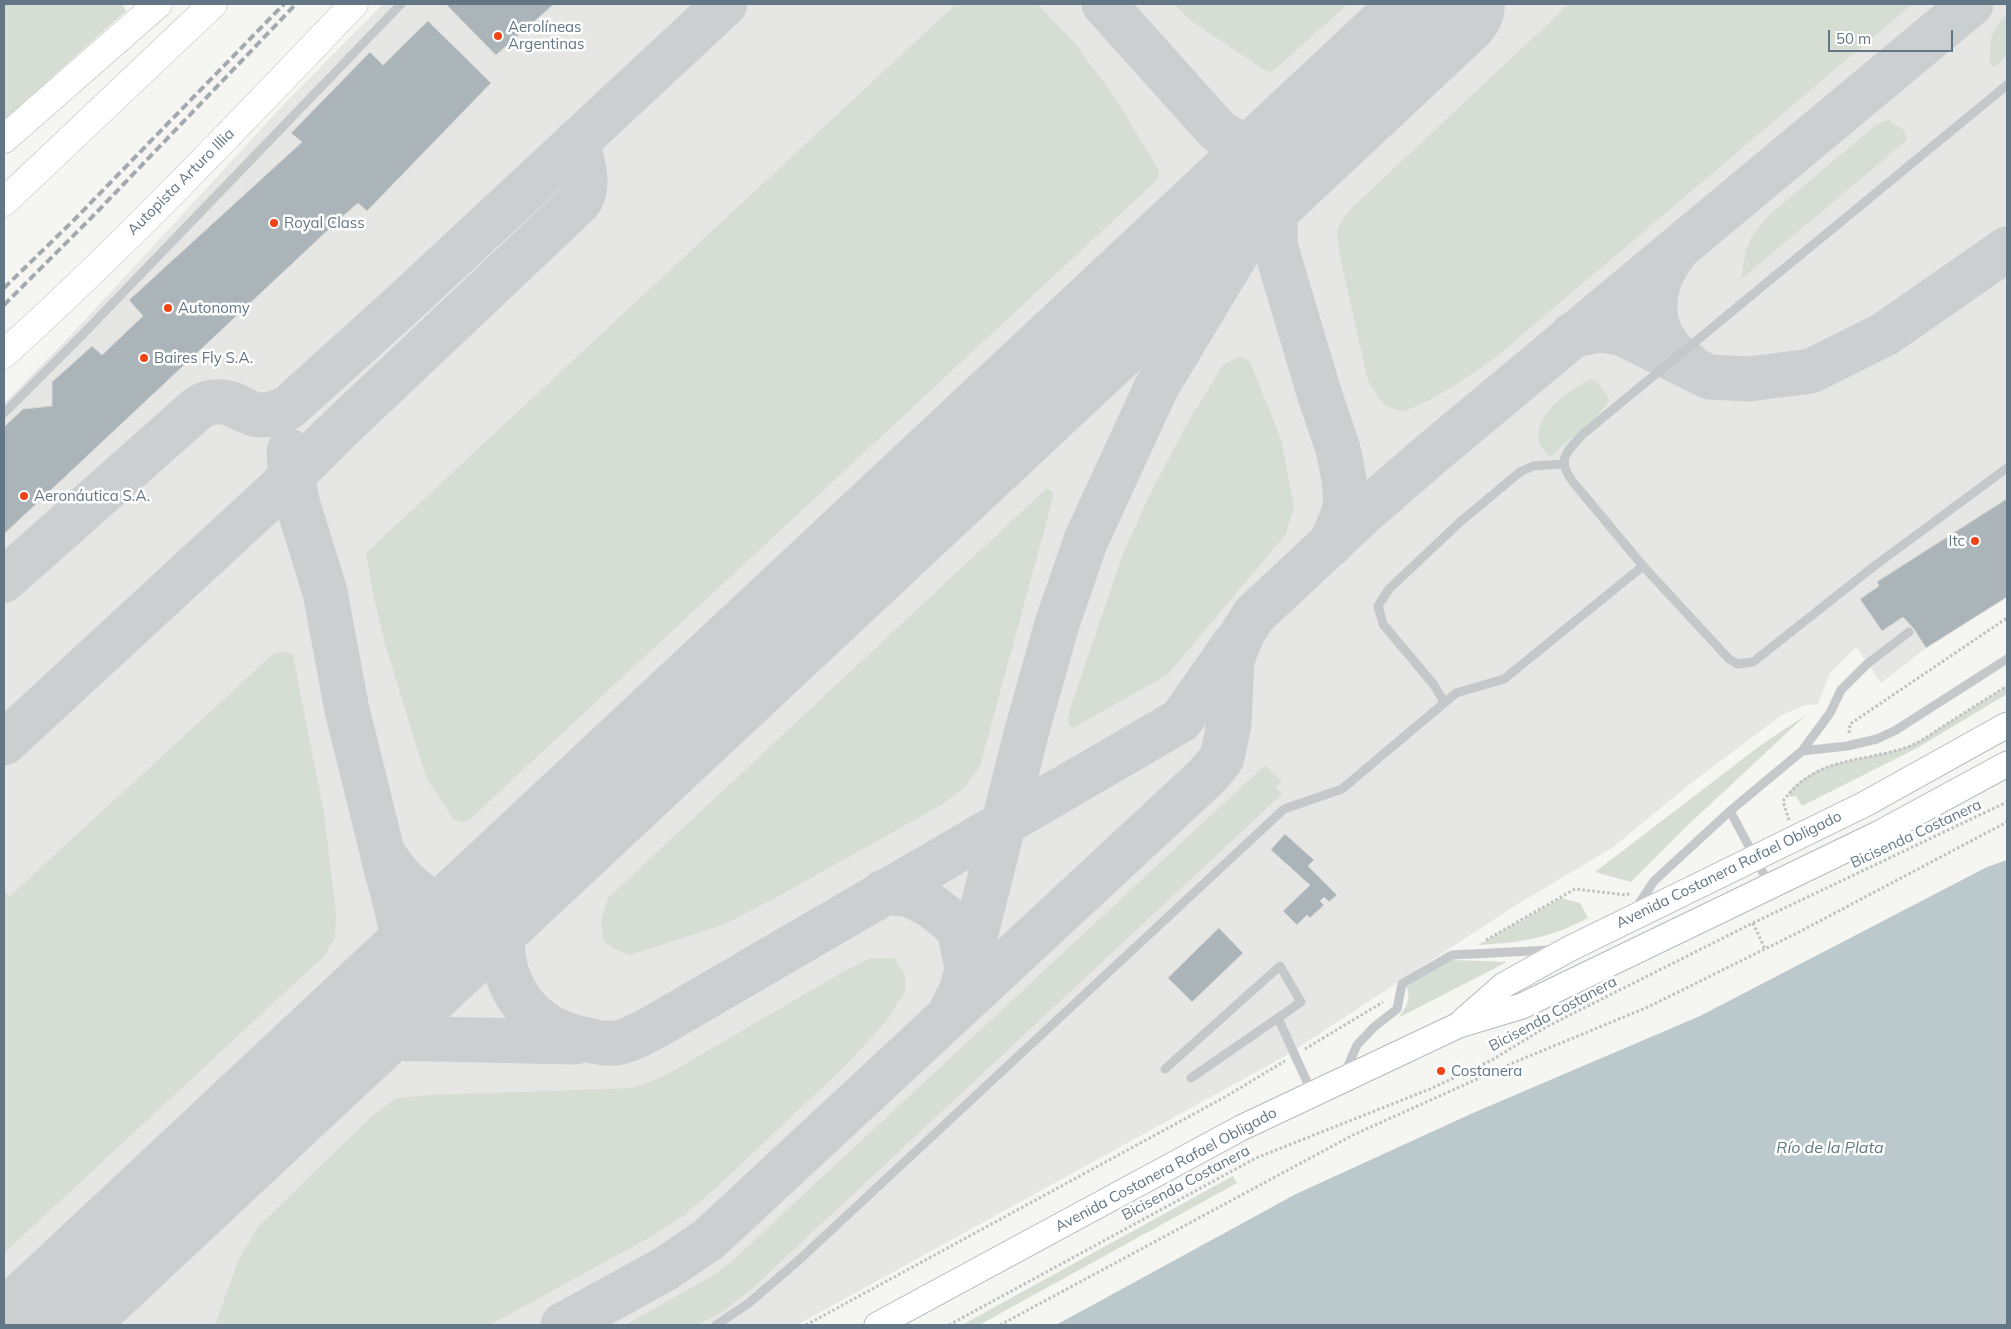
<!DOCTYPE html>
<html>
<head>
<meta charset="utf-8">
<style>
  body { margin:0 }
  #map { position:relative; width:2011px; height:1329px; overflow:hidden; background:#f5f5f1; font-family:Mulish,sans-serif }
  canvas { display:block }
  .frame { position:absolute; inset:0; border:5px solid #627685; pointer-events:none }
  .scale { position:absolute; left:1828px; top:30px; width:125px; height:22px; box-sizing:border-box; border:2px solid #627685; border-top:0; padding-left:6px; font-size:15px; line-height:18px; white-space:nowrap; color:#627685; -webkit-text-stroke:4px #fff; paint-order:stroke }
</style>
</head>
<body>
<div id="map">
<canvas width="2011" height="1329"></canvas>
<div class="frame"></div>
<div class="scale">50 m</div>
</div>
<script>
const ctx = document.querySelector('canvas').getContext('2d');
ctx.lineJoin = 'round';
function fill(path, color) {
  ctx.fillStyle = color;
  ctx.fill(path, 'evenodd');
}
function stroke(path, color, width, dash) {
  ctx.strokeStyle = color;
  ctx.lineWidth = width;
  ctx.lineCap = dash ? 'butt' : 'round';
  ctx.setLineDash(dash || []);
  ctx.stroke(path);
}
function label(font, color, halo, rows, align = 'center') {
  ctx.font = font + ' Mulish,sans-serif';
  ctx.lineWidth = 5;
  ctx.setLineDash([]);
  ctx.textBaseline = 'middle';
  ctx.strokeStyle = halo;
  ctx.fillStyle = color;
  for (const [text, x, y, turn = 0] of rows) {
    ctx.save();
    ctx.translate(x, y);
    ctx.rotate((+turn || 0) * Math.PI / 180);
    ctx.textAlign = isNaN(turn) ? turn : align;
    if (halo) ctx.strokeText(text, 0, 0);
    ctx.fillText(text, 0, 0);
    ctx.restore();
  }
}
const built = new Path2D(`
  M383,4h1624v593l-81,51 -45,35 -25,-36 -26,26 -12,31 -13,1 -23,10 -92,69 -78,64 -99,59 -226,148 -490,270h-793v-922l66,-67 218,-236z`);
const green = new Path2D(`
  M4,4h118l4,7 -122,109z
  M956,4h81l36,37 43,58 43,72 -1,8 -689,641 -9,2 -7,-3 -27,-42 -41,-133 -12,-50 -7,-41z
  M1174,4h174l-76,68 -6,-1 -75,-50z
  M1569,4h343l-415,352c-33,24 -56,40 -94,56l-19,-7 -16,-24 -28,-124 -3,-27 7,-13 10,-11z
  M2007,15v41l-13,11 -4,-4c0,-21 0,-34 17,-48z
  M1888,120l16,10 3,10 -166,139 5,-29 6,-14 16,-20 108,-91z
  M1241,356l9,6 31,77 13,67 -8,28 -119,141 -94,53 -5,-4 1,-12 55,-161 26,-57 38,-72 35,-57z
  M1591,379l6,2 13,19 -14,17 -46,40c-3,-4 -8,-8 -10,-12 -10,-29 31,-56 51,-66z
  M1047,488l7,6 -74,272 -15,21 -22,17 -166,93 -54,28 -93,30 -16,-6 -10,-8 -3,-19 7,-24z
  M284,651l9,4 31,158 12,101 -1,23 -10,18 -321,298v-361l6,4 263,-242z
  M2007,686v8l-90,54 -115,58 -6,-10 -6,1 -2,-4c31,-38 84,-31 125,-49 11,-4 20,-12 30,-18 21,-13 43,-27 64,-40z
  M1806,715l-118,110 -57,57 -36,-10 166,-127z
  M1265,765l17,16 -7,6 7,7 -525,490 -33,27 -26,14h-73l87,-49 19,-14z
  M1561,898l19,5 8,15c-41,21 -64,24 -110,27z
  M871,958h23l11,17v16l-20,32 -42,45 -124,117 -36,31 -31,20 -162,89h-275l23,-64 20,-34 115,-112 24,-17 30,-3 206,-7 33,-13 180,-105z
  M1452,960l55,2 -109,56c8,-10 13,-18 9,-31z
  M1233,1176l4,7 -258,142h-17z`);
const water = new Path2D(`
  M2007,860v465h-951l240,-131 177,-81 227,-97 287,-149z`);
const taxiway = new Path2D(`
  M1104,4l114,127c41,27 53,23 94,1
  M1280,188l-5,23v34l45,151 18,53 6,30 2,23 -4,16 -12,27
  M1676,251c-29,37 -31,85 12,113
  M1572,335l28,-5 21,3 88,44 40,2 62,-8 74,-37 122,-85
  M289,451l1,17 8,37 27,87 22,118 35,141c18,32 52,64 91,54 9,-2 18,-7 26,-10
  M4,580l195,-173c4,-2 10,-5 15,-5 32,-3 32,27 75,5l115,-104 321,-299
  M4,743l276,-255 55,-55 243,-230c15,-18 2,-42 0,-63
  M540,857c-17,22 -34,44 -37,74 -5,54 27,98 80,108 12,3 26,6 38,3 12,-3 23,-10 35,-16l525,-306 54,-77
  M883,892l28,3 22,12 26,21 8,40
  M951,1011l11,-22 64,-255 31,-110 29,-84 70,-152 129,-215
  M375,1012c7,-10 17,-20 22,-31 16,-34 -6,-90 -14,-125
  M321,1062l30,-19 30,-5 194,4
  M563,1325l102,-56 44,-30 498,-463 15,-18 7,-34 3,-65 11,-27 11,-17 109,-102 68,-59 540,-450`);
const runway = new Path2D(`
  M38,1325l1411,-1321`);
const building = new Path2D(`
  M446,4h108l-58,51z
  M428,21l63,62 -124,128 -9,-8 -14,12 -340,319v-107l19,-18 29,-3v-24l40,-36 10,9 41,-39 -14,-16 173,-158 -11,-9 79,-81 13,13z
  M2007,499v98l-81,51 -12,-19 -11,-12 -21,14 -22,-32 19,-13 -2,-4z
  M1285,834l29,26 -6,6 29,29 -8,7 -5,-5 -4,4 4,4 -14,13 -3,-3 -10,10 -14,-14 27,-26 -39,-35z
  M1219,928l24,25 -51,49 -24,-24z`);
const path = new Path2D(`
  M1849,733l1,-9 157,-106
  M1789,820l-6,-19c35,-47 80,-37 130,-56 10,-5 20,-12 29,-18 22,-14 44,-28 65,-41
  M1753,923l12,26
  M1486,940l89,-51 51,6 5,-2
  M1305,1049l78,-47
  M806,1325l419,-228 60,-36
  M949,1325l307,-167 174,-69 62,-29 54,-33 207,-104 254,-121
  M1000,1325l353,-190 162,-73 133,-55 151,-75 208,-110`);
const lane = new Path2D(`
  M2007,85l-424,349c-17,18 -27,26 -10,48l70,84 86,93 9,5 15,-2 120,-95 134,-99
  M4,413l81,-81 316,-328
  M1444,702l-10,-17 -51,-61 -5,-18 11,-17 71,-67 60,-50 13,-6 30,-2
  M1802,751l28,-38 11,-23 26,-26 42,-32
  M1730,811l39,73
  M1636,908l18,-27 76,-70 72,-60 45,-5 30,-7 19,-9 111,-71
  M1278,1018l34,75
  M1165,1069l115,-103 21,36 -110,76
  M1344,1075l13,-30 17,-18 23,-18 5,-25 50,-29 99,-5
  M716,1325l33,-22 50,-43 485,-451 58,-20 114,-96 48,-14 139,-113`);
const secondary = new Path2D(`
  M1464,1020l40,-35 65,-36 296,-145 142,-79
  M877,1325l364,-197 218,-103 63,-19 356,-172 129,-70`);
const highway = new Path2D(`
  M4,139l154,-135
  M4,202l209,-198
  M4,354c122,-110 236,-231 350,-350`);
const rail = new Path2D(`
  M4,288l70,-68 210,-216
  M4,305l92,-92 200,-209`);
const markers = [
  [498,36,5,"#f04417"],
  [274,223,5,"#f04417"],
  [168,308,5,"#f04417"],
  [144,358,5,"#f04417"],
  [24,496,5,"#f04417"],
  [1975,541,5,"#f04417"],
  [1441,1071,5,"#f04417"]
];
const poiNames = [
  ["Aerolíneas",508,27],
  ["Argentinas",508,44],
  ["Royal Class",284,223],
  ["Autonomy",178,308],
  ["Baires Fly S.A.",154,358],
  ["Aeronáutica S.A.",34,496],
  ["Itc",1965,541,"right"],
  ["Costanera",1451,1071]
];
const streetNames = [
  ["Autopista Arturo Illia",181,182,-45],
  ["Bicisenda Costanera",1916,834,-25],
  ["Avenida Costanera Rafael Obligado",1729,870,-26],
  ["Bicisenda Costanera",1553,1014,-28],
  ["Avenida Costanera Rafael Obligado",1166,1170,-28],
  ["Bicisenda Costanera",1186,1183,-28]
];
const waterNames = [
  ["Río de la Plata",1830,1148]
];
fill(built, '#e6e7e5');
fill(green, '#d6ddd2');
fill(water, '#bbc8cc');
stroke(taxiway, '#cccfd0', 45);
stroke(runway, '#cccfd0', 112);
fill(building, '#abb4b9');
stroke(building, '#d7d7d4', 1);
stroke(secondary, '#b4babe', 27);
stroke(highway, '#b6babd', 29);
stroke(path, '#bec0c2', 3, [2.5, 2.5]);
stroke(lane, '#c4c8cb', 9);
stroke(secondary, '#fff', 25);
stroke(highway, '#fff', 28);
stroke(rail, '#a2a9af', 4, [8, 4]);
for (const [x, y, r, color] of markers) {
  const dot = new Path2D();
  dot.arc(x, y, r, 0, 2 * Math.PI);
  ctx.fillStyle = color;
  ctx.fill(dot);
  stroke(dot, '#fff', 2);
}
label('15px', '#627685', '#fff', poiNames, 'left');
label('15px', '#627685', '#fff', streetNames);
label('italic 16px', '#5e7982', '#fff', waterNames);
</script>
</body>
</html>
